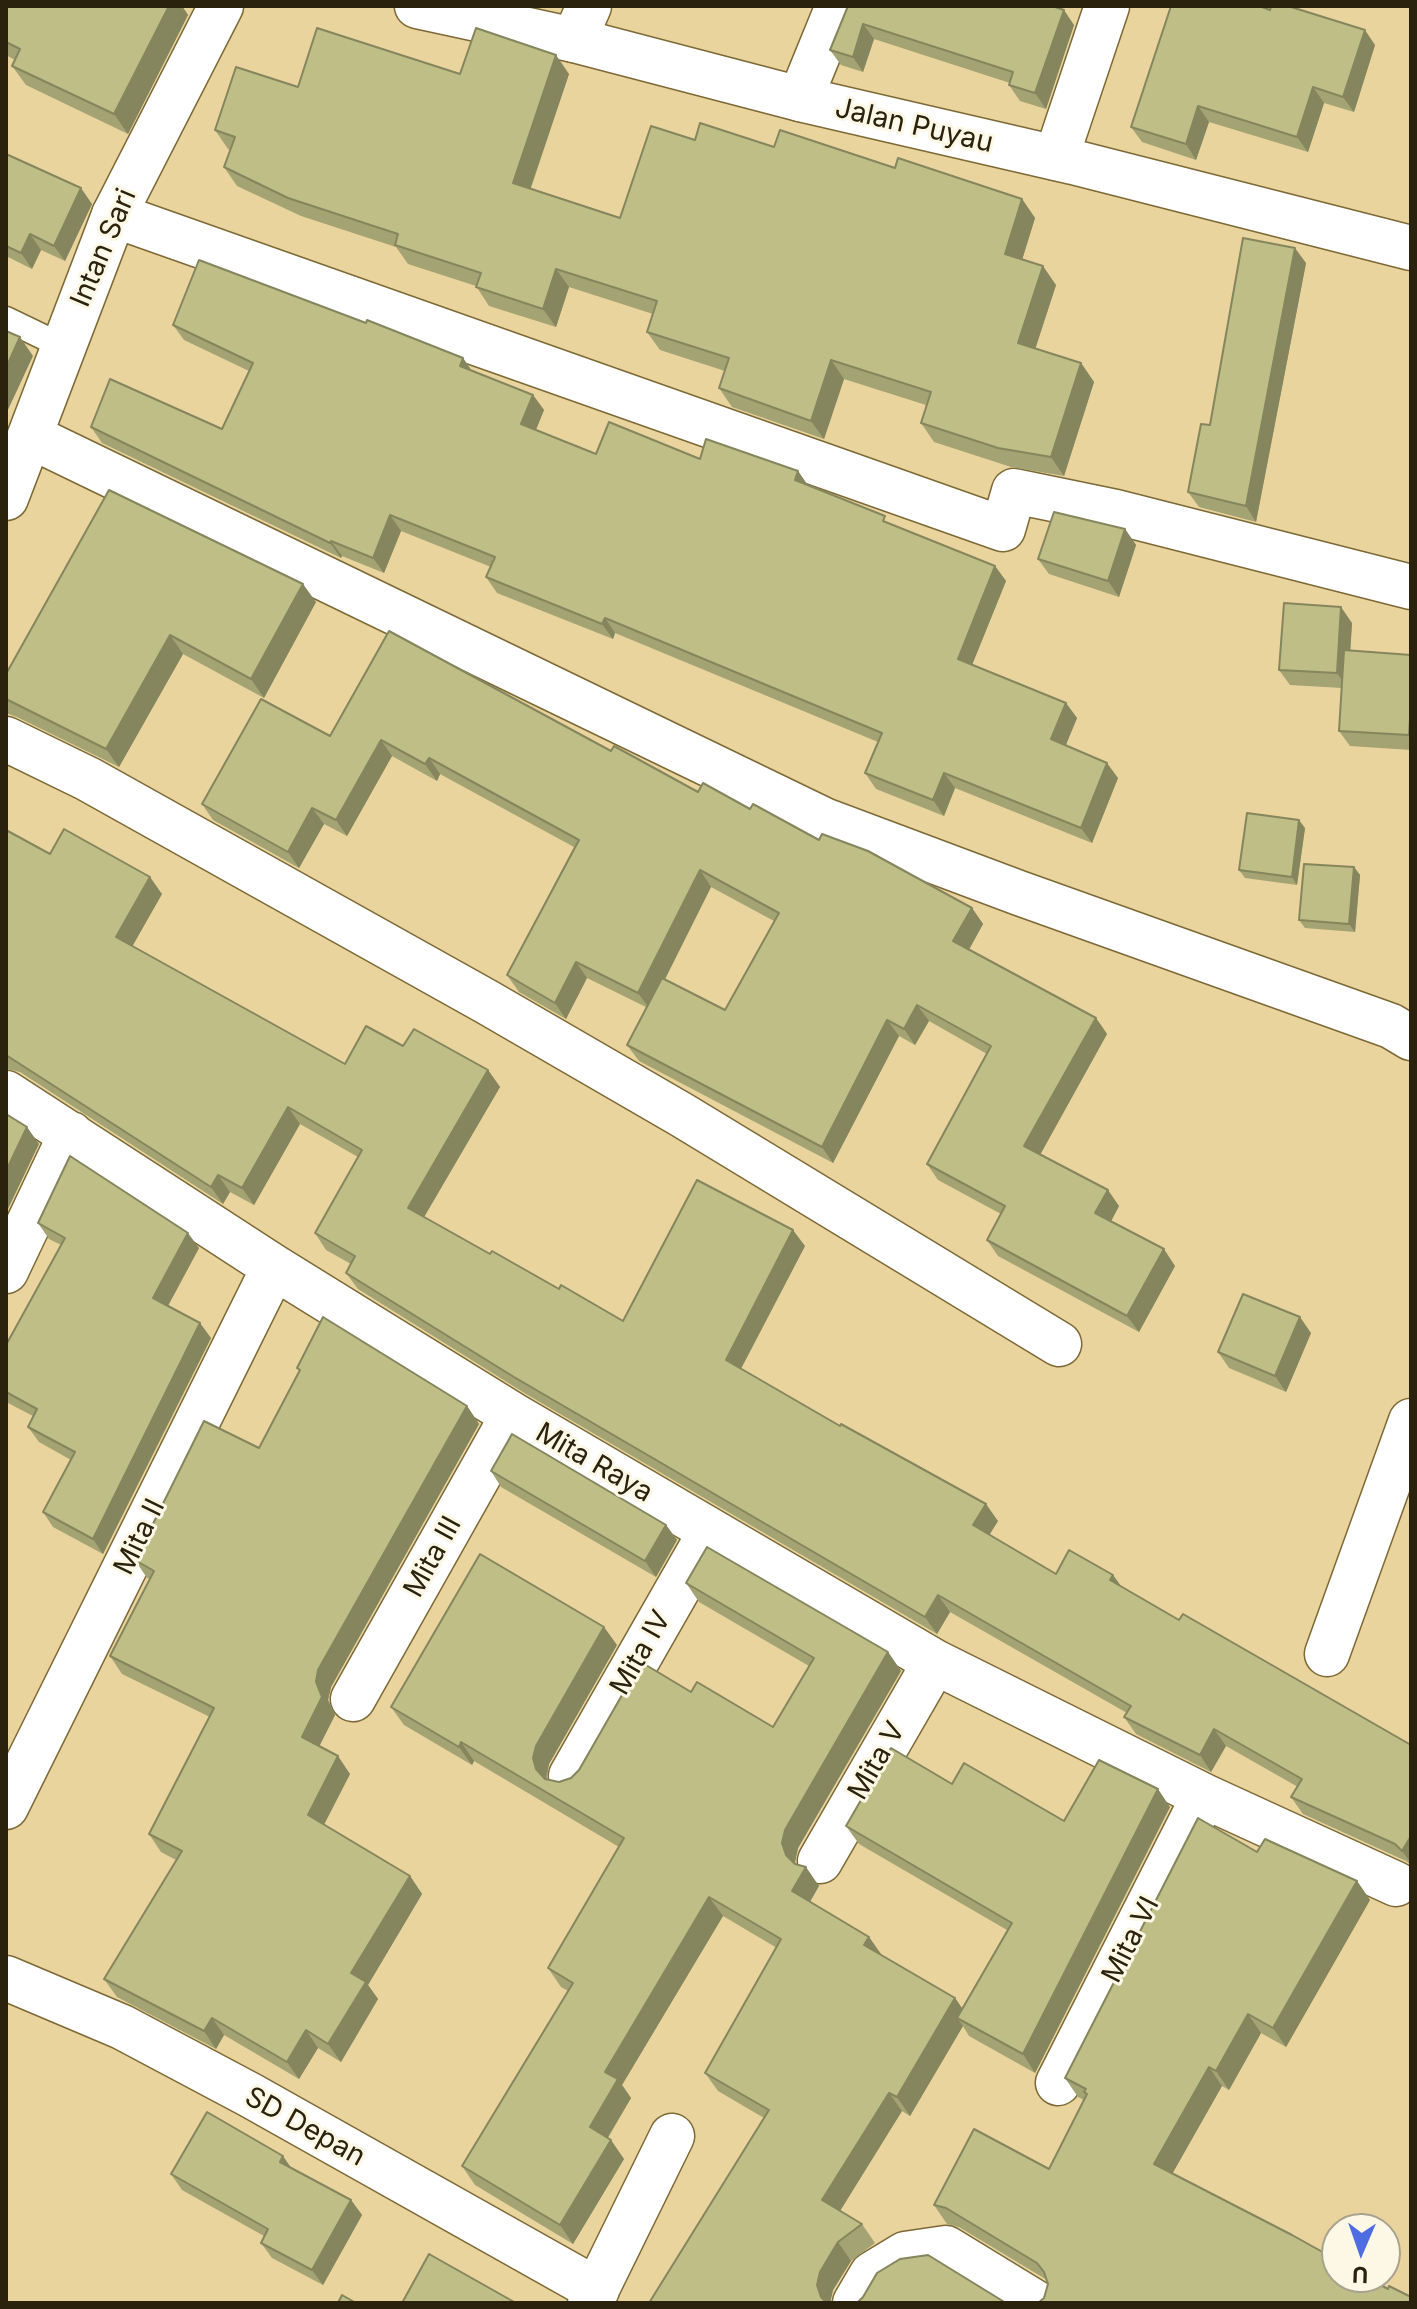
<!DOCTYPE html>
<html>
<head>
<meta charset="utf-8">
<style>
  body { margin:0 }
  #map { position:relative; width:1417px; height:2309px; overflow:hidden; background:#ead49e; font-family:Inter,sans-serif }
  canvas { display:block }
  .frame { position:absolute; inset:0; border:8px solid #2a220c; pointer-events:none }
  .north { position:absolute; left:1321px; top:2213px; width:80px; height:80px; box-sizing:border-box; background:#fdf7e6; border:2px solid #a9a28f; border-radius:50%; rotate:182deg; font-size:22px; font-weight:700; line-height:32px; text-align:center; color:#2a220c }
  .north::after { content:''; display:block; margin:auto; width:28px; height:36px; background:#4d6de1; clip-path:polygon(50% 0,100% 100%,50% 72%,0 100%) }
</style>
</head>
<body>
<div id="map">
<canvas width="1417" height="2309"></canvas>
<div class="frame"></div>
<div class="north">U</div>
</div>
<script>
const ctx = document.querySelector('canvas').getContext('2d');
ctx.lineJoin = 'round';
function stroke(path, color, width, dash) {
  ctx.strokeStyle = color;
  ctx.lineWidth = width;
  ctx.lineCap = dash ? 'butt' : 'round';
  ctx.setLineDash(dash || []);
  ctx.stroke(path);
}
function fill(path, color) {
  ctx.fillStyle = color;
  ctx.fill(path, 'evenodd');
}
function label(font, color, halo, rows, align = 'center') {
  ctx.font = font + ' Inter,sans-serif';
  ctx.lineWidth = 6;
  ctx.setLineDash([]);
  ctx.textBaseline = 'middle';
  ctx.strokeStyle = halo;
  ctx.fillStyle = color;
  for (const [text, x, y, turn = 0] of rows) {
    ctx.save();
    ctx.translate(x, y);
    ctx.rotate((+turn || 0) * Math.PI / 180);
    ctx.textAlign = isNaN(turn) ? turn : align;
    if (halo) ctx.strokeText(text, 0, 0);
    ctx.fillText(text, 0, 0);
    ctx.restore();
  }
}
const service = new Path2D(`
  M6,319l58,28`);
const minor = new Path2D(`
  M574,40l15,-34
  M800,99l38,-93
  M1056,158l51,-152
  M114,215l889,314 11,-38 102,21 295,75
  M30,436l794,384 195,73 372,133 20,12
  M6,739l82,40 399,223 195,113 377,229
  M6,1093l268,174 239,148 422,247 269,134 192,88
  M6,1271l65,-137
  M1327,1654l84,-233
  M353,1699l160,-284
  M571,1776l140,-245
  M6,1807l268,-540
  M820,1861l115,-199
  M6,1978l116,49 128,68 347,195
  M1058,2083l146,-287
  M590,2303l82,-167
  M855,2303l17,-29 33,-20 41,-6 90,55`);
const tertiary = new Path2D(`
  M417,6l157,34 226,59 273,63 338,86
  M6,498l108,-283 107,-209`);
const wall = new Path2D(`
  M6,6h176l6,9 -60,119 -102,-49 -14,-19 3,-6 -9,-5z
  M848,6l226,19 -28,84 -26,-8 -11,-16 1,-2 -136,-44 -11,33 -22,-7 -11,-15z
  M1375,45l-21,67 -30,-9 -16,49 -99,-30 -13,38 -54,-18 -11,-15z
  M460,74h109l-38,114 89,30 75,-78 79,7 121,21 127,31 13,19 -13,42 34,25 -21,64 46,14 13,19 -30,94 -53,-9 -77,-25 -13,-19 5,-18 -82,-26 -20,60 -92,-32 -13,-19 6,-17 -65,-21 -13,-18 6,-18 -84,-27 -13,40 -67,-21 -13,-20 -68,-22 -12,-17 -95,-31 -64,-30 -13,-19 6,-17 -2,-1 -13,-19 83,-43z
  M6,154l86,50 -27,57 -24,-11 -9,19 -26,-13z
  M1306,263l-50,259 -57,-15 -11,-15 22,-67z
  M173,325l290,33 8,12 62,25 11,15 -8,20 60,24 104,5 98,12 10,15 83,39 104,41 11,15 -34,84 94,38 11,15 -11,27 52,33 -26,65 -137,-55 -11,28 -68,-27 -11,-16 13,-31 -263,-109 -2,6 -116,-46 -11,-16 5,-10 -90,-36 -17,42 -42,-17 -1,2 -239,-115 -11,-16 131,2 27,-58 -65,-31z
  M1125,529l11,16 -17,52 -70,-23 -11,-15z
  M316,602l-52,96 -81,-44 -64,113 -102,-50 -11,-4v-39z
  M1352,623l-2,28 61,4v95l-61,-4 -11,-15 3,-43 -52,-3 -11,-15z
  M330,736l281,15 87,41 52,17 222,99 11,16 -14,25 127,69 11,16 -67,121 79,51 -8,15 64,45 -36,66 -141,-76 -11,-16 14,-26 -63,-34 -11,-16 60,-110 -58,-33 -14,24 -16,-9 -66,127 -194,-102 -12,-16 19,-38 -59,-29 -21,41 -47,-27 -12,-17 67,-128 -134,-73 -3,7 -45,-25 -45,80 -23,-12 -25,44 -86,-48 -11,-16zM711,887l63,34 -49,89 -60,-31z
  M1305,828l-8,57 -52,-7 -6,-8z
  M6,830l44,24 112,40 -30,52 213,118 58,-18 85,24 12,17 -76,130 66,37 133,67 182,-75 -64,123 257,152 -9,14 67,39 57,1 8,11 58,34 232,125v120l-5,-4 -103,-47 -12,-17 7,-10 -72,-41 -15,26 -75,-38 -12,-17 3,-4 -177,-101 -13,22 -411,-240 -168,-105 -12,-16 5,-9 -25,-14 -11,-17 43,-76 -58,-33 -46,81 -24,-13 -7,12 -203,-132 -14,-3z
  M1354,867l6,8 -5,57 -50,-4 -6,-8z
  M38,1223l161,25 -31,58 43,32 -108,216 -50,-27 -10,-15 28,-52 -32,-18 -11,-15 5,-11 -27,-14v-57l55,-100 -12,-6z
  M1311,1333l-25,59 -57,-24 -11,-16z
  M297,1368l170,38 12,18 -148,263 -3,13 7,15 -16,31 31,28 -26,51 86,51 12,18 -54,91 10,14 -37,63 -23,-14 -19,31 -75,-44 -8,14 -99,-52 -13,-18 72,-119 -15,-8 -12,-18 61,-117 -88,-43 -12,-18 40,-77 -3,-1 -12,-18 124,-112 40,-77z
  M491,1471l175,54 11,15 -21,37 -155,-90z
  M686,1583l202,69 13,19 -103,177 -3,14 1,2 23,22 -9,16 59,35 13,18 73,43 7,10 45,-78 -148,-86 -13,-18 106,-42 112,37 106,-14 -135,266 -66,-37 -6,-10 -53,90 -8,-5 -62,100 22,13 13,19 -24,18 -18,29 -3,13h-181l115,-185 -46,-27 -13,-18 72,-125 -54,-32 -101,169 9,13 -23,40 16,21 -51,85 -98,-59 -13,-19 106,-175 -7,-4 -13,-19 71,-121 -145,-86 -2,4 -68,-40 -13,-18 226,-62 -68,119 -2,15 12,3 12,-4 120,-86 82,35 36,-61 -110,-64z
  M1257,1852l100,29 13,19 -84,147 -25,-14 -32,57 -7,-4 -50,88 216,115 -344,9 4,-14 -1,-4 -88,-53 -12,-3 -13,-19 115,-36 35,-69 -6,-3 -13,-19z
  M292,2168l59,32 11,15 -39,70 -51,-27 -11,-15 3,-7 -82,-46 -11,-16z`);
const shadedWall = new Path2D(`
  M169,6h13l6,9 -60,119 -14,-20z
  M1064,10l10,15 -28,84 -11,-16z
  M863,24l11,15 -11,33 -10,-15z
  M1365,30l10,15 -21,67 -11,-15z
  M556,55l13,19 -43,127 -13,-18z
  M1313,87l11,16 -16,49 -11,-15z
  M1198,106l11,16 -13,38 -10,-16z
  M81,188l11,16 -27,57 -11,-15z
  M1022,199l13,19 -17,55 -13,-19z
  M30,234l11,16 -9,19 -11,-16z
  M1295,248l11,15 -50,259 -10,-16z
  M1043,266l13,19 -25,77 -13,-19z
  M556,269l13,18 -13,40 -13,-18z
  M20,337l13,19 -27,58v-46z
  M463,358l11,16 -14,-8z
  M831,360l13,19 -20,60 -13,-18z
  M1081,363l13,19 -30,94 -13,-19z
  M533,395l11,15 -12,29 -11,-15z
  M798,471l11,16 -14,-7z
  M390,515l11,16 -17,42 -11,-15z
  M1125,529l11,16 -17,52 -11,-16z
  M331,541l11,15 -1,2 -11,-15z
  M995,566l11,15 -38,94 -10,-16z
  M303,584l13,18 -52,96 -13,-19z
  M1341,607l11,16 -4,65 -11,-15z
  M605,618l10,15 -2,6 -11,-15z
  M170,635l13,19 -64,113 -13,-18z
  M1066,703l11,15 -15,36 -11,-15z
  M381,740l11,16 -45,80 -11,-16z
  M429,758l11,16 -3,7 -12,-17z
  M1107,763l11,15 -26,65 -11,-15z
  M944,773l11,15 -11,28 -11,-16z
  M312,808l12,16 -25,44 -11,-16z
  M1299,820l6,8 -8,57 -5,-8z
  M1354,867l6,8 -5,57 -6,-8z
  M700,870l11,17 -61,122 -12,-16z
  M150,877l12,17 -34,60 -12,-17z
  M972,908l11,16 -18,33 -12,-16z
  M576,962l11,16 -21,41 -11,-16z
  M917,1005l12,16 -14,24 -11,-16z
  M1096,1018l11,16 -71,128 -12,-16z
  M887,1020l12,16 -66,127 -11,-16z
  M488,1070l12,17 -80,137 -12,-16z
  M288,1107l12,17 -46,81 -12,-17z
  M27,1127l12,17 -33,69v-42z
  M218,1175l12,17 -7,12 -12,-17z
  M1108,1190l11,16 -12,23 -12,-16z
  M793,1230l12,16 -68,130 -11,-16z
  M188,1233l11,15 -35,65 -11,-15z
  M1164,1249l11,17 -36,66 -12,-16z
  M1300,1317l11,16 -25,59 -11,-16z
  M200,1323l11,15 -108,216 -10,-15z
  M467,1406l12,18 -148,263 -3,13 7,15 -20,40 -13,-18 16,-67z
  M986,1504l12,17 -13,21 -12,-17z
  M666,1525l11,15 -21,37 -11,-16z
  M1113,1575l12,17 -15,-12z
  M938,1595l12,17 -13,22 -12,-17z
  M604,1627l13,18 -68,119 -3,13 3,11 -13,-19 -3,-11 3,-12z
  M888,1652l13,19 -103,177 -3,14 4,12 -13,-19 -4,-12 3,-13z
  M1214,1729l12,17 -15,26 -11,-17z
  M461,1742l13,19 -2,4 -13,-18z
  M338,1756l12,18 -30,58 -12,-17z
  M1158,1789l12,18 -135,266 -12,-19z
  M1411,1836v27l-9,-12z
  M806,1867l13,19 -14,24 -13,-19z
  M410,1876l12,18 -54,91 10,14 -37,63 -13,-18 23,-71z
  M1357,1881l13,19 -84,147 -13,-19z
  M709,1897l14,19 -101,169 9,13 -28,47 -13,-18 15,-55z
  M869,1937l13,19 -18,-11z
  M955,1998l13,19 -11,1 6,8 -53,90 -13,-19z
  M1248,2014l13,19 -32,57 -13,-19z
  M212,2018l12,17 -8,14 -12,-18z
  M306,2030l12,18 -19,31 -12,-17z
  M1209,2067l13,19 -55,97 -13,-19z
  M889,2093l13,18 -67,108 -13,-19z
  M611,2140l13,19 -51,85 -13,-19z
  M283,2156l11,16 -14,-10z
  M351,2200l11,15 -39,70 -11,-15z
  M838,2242l13,19 -18,29 -3,13h-5l-4,-6 -4,-12 3,-13z`);
const building = new Path2D(`
  M6,6h163l-55,108 -102,-48 8,-17 -14,-7z
  M848,6h204l12,4 -29,83 -26,-8 4,-13 -150,-48 -10,33 -23,-7z
  M1171,6h88l11,4 1,-4h17l77,24 -22,67 -30,-10 -16,50 -99,-31 -12,38 -55,-17z
  M317,28l143,46 16,-46 80,27 -43,128 107,35 31,-92 44,14 5,-17 74,24 6,-17 115,38 3,-10 124,41 -17,55 38,12 -25,77 63,20 -30,94 -53,-9 -77,-25 10,-31 -100,-32 -20,61 -92,-33 10,-30 -82,-26 10,-31 -101,-32 -13,40 -67,-22 5,-14 -86,-28 3,-11 -110,-36 -64,-31 11,-30 -20,-7 21,-63 62,20z
  M6,154l75,34 -27,58 -24,-12 -9,19 -15,-7z
  M1243,238l52,10 -49,258 -58,-14 13,-68 9,1z
  M199,260l167,63 1,-3 96,38 -3,8 73,29 -12,29 75,30 13,-32 91,37 6,-20 92,32 -3,9 90,36 -2,5 112,45 -37,93 108,44 -15,36 56,24 -26,65 -137,-55 -11,27 -68,-27 17,-40 -277,-115 -3,6 -116,-47 9,-20 -105,-42 -17,43 -42,-17 -1,2 -239,-116 19,-48 112,50 31,-66 -80,-38z
  M6,331l14,6 -14,31z
  M109,490l194,94 -52,95 -81,-44 -64,114 -100,-50v-25z
  M1054,512l71,17 -17,52 -70,-22z
  M1284,603l57,4 -4,66 -58,-3z
  M389,631l222,120 3,-5 84,46 5,-9 47,26 3,-5 66,36 3,-6 46,17 104,57 -19,33 143,77 -72,128 84,44 -13,23 69,36 -37,67 -140,-76 18,-34 -78,-42 64,-118 -74,-41 -13,24 -17,-9 -65,127 -195,-102 35,-67 63,32 54,-97 -79,-43 -62,123 -62,-31 -21,41 -48,-28 72,-135 -150,-82 -4,6 -44,-24 -45,80 -24,-12 -24,44 -86,-48 59,-105 69,37z
  M1344,650l67,5v49l-2,31 -70,-4z
  M1247,813l52,7 -7,57 -53,-7z
  M64,829l86,48 -34,60 229,127 21,-38 37,20 11,-17 74,41 -80,138 82,46 2,-3 67,38 2,-4 62,36 74,-141 96,50 -67,130 114,66 1,-2 145,80 -13,21 83,49 13,-24 44,25 -3,5 69,40 4,-6 228,131v91l-9,15 -7,-7 -104,-47 11,-18 -88,-50 -14,26 -76,-38 7,-11 -193,-111 -13,22 -411,-240 -168,-104 9,-17 -40,-23 47,-83 -74,-43 -46,81 -24,-13 -7,12 -205,-132v-225l44,24z
  M1304,864l50,3 -5,57 -50,-4z
  M6,1114l21,13 -21,44z
  M70,1156l118,77 -35,65 47,25 -107,216 -50,-27 32,-60 -47,-25 9,-18 -31,-17v-47l59,-107 -27,-15z
  M1243,1294l57,23 -25,59 -57,-24z
  M323,1317l144,89 -149,264 -2,12 6,15 -20,40 36,19 -30,59 102,61 -59,97 15,9 -38,62 -22,-14 -19,32 -75,-44 -8,13 -100,-52 78,-128 -33,-17 65,-126 -104,-52 44,-85 -19,-11 69,-139 55,27 41,-78 -3,-2z
  M512,1434l154,91 -21,36 -154,-90z
  M707,1547l181,105 -103,178 -3,13 4,12 9,9 11,3 -14,24 77,46 -5,8 91,53 -58,99 -8,-4 -67,107 40,24 -24,18 -18,30 -3,13 4,12 6,6h-178l120,-193 -64,-37 76,-134 -72,-42 -104,175 13,7 -28,48 21,13 -51,85 -98,-59 111,-183 -25,-15 76,-130 -163,-96 -2,5 -68,-40 89,-153 124,73 -68,119 -3,12 3,11 9,10 14,3 12,-4 8,-8 62,-108 50,30 6,-10 76,45 41,-69 -128,-75z
  M891,1748l61,36 12,-21 100,58 35,-61 59,29 -135,265 -66,-36 55,-95 -166,-97z
  M1198,1818l59,34 8,-13 92,42 -84,147 -25,-14 -32,57 -7,-4 -55,97 138,71 45,25v17h29l22,12 1,-3 22,11v6h-373l6,-5 4,-14 -4,-12 -7,-9 -91,-55 -12,-3 40,-76 75,40 38,-75 -3,-2 2,-3 -21,-11z
  M207,2112l76,44 -3,6 71,38 -39,70 -51,-27 7,-14 -97,-55z
  M429,2254l87,49h-114z
  M928,2255l78,48h-149l6,-6 14,-24 23,-14z
  M342,2295l14,8h-18z`);
const streetNames = [
  ["Jalan Puyau",914,126,13],
  ["Intan Sari",104,248,-67],
  ["Mita Raya",594,1463,30],
  ["Mita II",140,1537,-64],
  ["Mita III",433,1557,-61],
  ["Mita IV",641,1653,-60],
  ["Mita V",877,1761,-60],
  ["Mita VI",1131,1940,-63],
  ["SD Depan",305,2127,29]
];
stroke(service, '#7d6935', 27);
stroke(minor, '#7d6935', 47);
stroke(tertiary, '#7d6935', 47);
stroke(service, '#fff', 24);
stroke(minor, '#fff', 44);
stroke(tertiary, '#fff', 44);
fill(wall, '#a3a373');
fill(shadedWall, '#85855e');
fill(building, '#bebe86');
stroke(building, '#85855e', 2);
label('28px', '#2a220c', '#fdf7e6', streetNames);
</script>
</body>
</html>
